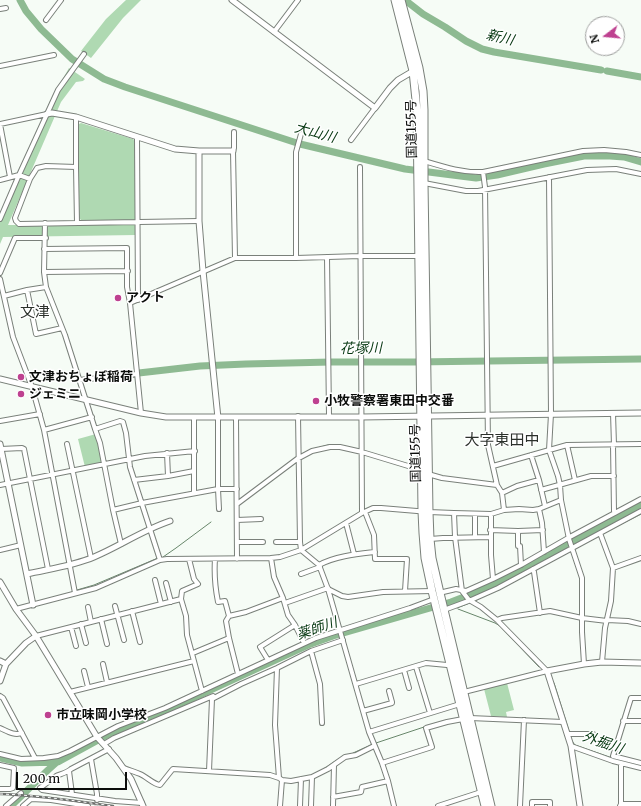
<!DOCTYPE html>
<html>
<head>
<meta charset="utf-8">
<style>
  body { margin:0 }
  #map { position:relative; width:641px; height:806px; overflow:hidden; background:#f6fcf6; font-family:Merriweather,serif }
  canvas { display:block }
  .north { position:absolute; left:585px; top:16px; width:40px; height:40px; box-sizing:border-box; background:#fff; border:1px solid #9d9e9d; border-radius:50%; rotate:254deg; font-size:11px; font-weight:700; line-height:16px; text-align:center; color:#0b0d0b }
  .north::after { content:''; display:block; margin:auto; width:14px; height:18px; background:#be4190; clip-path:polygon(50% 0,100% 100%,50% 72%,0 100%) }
  .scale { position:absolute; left:16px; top:772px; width:111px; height:18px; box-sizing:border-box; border:2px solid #0b0d0b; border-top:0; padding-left:5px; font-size:12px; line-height:14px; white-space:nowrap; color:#0b0d0b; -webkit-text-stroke:3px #fff; paint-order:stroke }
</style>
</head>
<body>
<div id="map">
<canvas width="641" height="806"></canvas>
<div class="north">N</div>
<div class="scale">200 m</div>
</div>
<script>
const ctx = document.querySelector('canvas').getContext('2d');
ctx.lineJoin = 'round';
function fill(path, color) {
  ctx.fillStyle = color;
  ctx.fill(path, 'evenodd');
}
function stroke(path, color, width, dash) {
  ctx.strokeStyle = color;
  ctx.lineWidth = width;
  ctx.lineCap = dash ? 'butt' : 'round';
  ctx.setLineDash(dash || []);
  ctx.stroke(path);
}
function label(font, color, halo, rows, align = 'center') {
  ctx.font = font + ' Merriweather,"Noto Sans JP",serif';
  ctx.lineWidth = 3;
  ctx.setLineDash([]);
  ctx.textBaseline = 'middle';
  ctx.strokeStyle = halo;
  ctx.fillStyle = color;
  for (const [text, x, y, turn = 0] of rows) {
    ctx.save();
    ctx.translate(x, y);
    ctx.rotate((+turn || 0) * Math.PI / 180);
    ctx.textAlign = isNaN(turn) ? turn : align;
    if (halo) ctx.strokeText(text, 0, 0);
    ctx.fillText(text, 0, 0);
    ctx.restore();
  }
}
const green = new Path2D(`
  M126,0h15l-18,18 -32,40 -10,-7 25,-32z
  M69,68l16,11 -2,2 -7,1 -15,20 -53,123h126l2,1v9l-133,2 -3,7v-28l45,-103 5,-12z
  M81,123l52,16 2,3 1,76 -2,2h-53l-2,-2v-94z
  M96,434l6,27 -2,3 -15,3 -7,-28z
  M507,683l7,27 -8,2 1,5 -16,-1 -7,-27z`);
const stream = new Path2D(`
  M313,449l15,-4h7
  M363,451l28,8
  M302,454l8,-4
  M608,531l33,-17
  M163,557l13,-9 35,-26
  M535,570l8,-4
  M504,587l28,-15
  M77,590l17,-5 64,-27
  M475,601l9,-5
  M451,602l2,2
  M457,608l13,-5
  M458,609l37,14 5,3
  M502,628l37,39
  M554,683l15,48
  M572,741l3,4 40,14 26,7
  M376,743l48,-16
  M353,753l18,-8
  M322,770l15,-10`);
const river = new Path2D(`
  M20,0l6,11 15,18 31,30 32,20 21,8 175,57 105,25 71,9 21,-3 47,-11 40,-8h26l14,1 17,5
  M405,0l18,14 22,13 21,14 16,8 12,3 107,18
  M607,71l34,6
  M130,374l70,-8 46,-2 85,-2h83l227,-3
  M0,758l22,5 36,-1 53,-29 82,-35 115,-53 25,-9 118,-34 31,-12 159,-85
  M11,806l37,-36 9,-8`);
const minorTunnel = new Path2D(`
  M96,806l1,-5`);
const minor = new Path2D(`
  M0,9l6,-1
  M46,20l15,-20
  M274,32l24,-32
  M0,66l54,-11
  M76,117v50l1,56
  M0,124l10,53
  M0,124l47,-10
  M234,132v16l-1,3 2,107
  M137,137l1,163
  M351,140l24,-32
  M424,161c20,6 39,12 59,11l100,-21 21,-1 22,2 15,3
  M360,167l2,346
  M483,172l2,15 3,258 9,40 5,8 15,-7 22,-6
  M549,177l2,237 -2,36 9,26 2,9 1,15 8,39 13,39v54l2,32
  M30,179l-15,39 1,3 3,3 180,-3
  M0,180l19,-5 11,4 7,-11 9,-2 30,1
  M424,183l42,8h12l109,-21 29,-1 25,5
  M0,219l19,-44 39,-85 26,-36
  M45,223l-1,49 2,15 19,48 30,94 25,-8 3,1 3,11 4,34 30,93
  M44,249l83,-1v39l3,16 11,110
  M327,257l2,159
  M296,258v-106l5,-18
  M44,272l84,-1
  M0,273l15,-35h31
  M0,279l13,58 19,50 12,43 31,163
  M27,290l9,44 26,-6
  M4,296l23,-6 19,-3
  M130,303l105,-45h61l64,-2h59
  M79,380l58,-6
  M613,413l1,32
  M298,416l2,126 1,8 18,15 9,24 41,143 13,31 6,18 6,25
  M236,417l1,142
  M194,418v75
  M218,418v71l1,20
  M0,421l40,-7
  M95,429l5,14 13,67 8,34
  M44,430l48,-13
  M67,444l24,114
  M567,445l8,35
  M613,445l1,66 1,2
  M1,449l21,-1 2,1 24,120
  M167,453l1,23
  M531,455l8,25 6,26
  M493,466l74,-21 74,-1
  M428,474l14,4 55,7
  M134,480l34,-4 26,-5
  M0,485l145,-29 50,-5
  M541,490l50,-14h23
  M502,493l2,17
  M237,504l60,-45 15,-8 18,-4h10l22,5 56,17
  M539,509l3,14 2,29
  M113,510l29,-7 76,-14h19
  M365,512l9,23 1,24h32l-2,32
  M454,513l1,24 7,54 7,9 12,7 16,13 50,51
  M475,514v23
  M491,514v41l2,24
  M237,520l24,-1
  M346,523l8,31
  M490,530l28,1 25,-1
  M518,531v15h2l1,19
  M600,533l13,35 -2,33 -6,27 -3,34
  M430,539l13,-1 47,-1
  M237,542h26
  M276,542h24
  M0,550l21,-5
  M271,558l3,19 9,21 5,17 7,10 9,18
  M189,559l5,20 4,5 -16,7 -1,8 5,17 1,19 15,56
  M215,559c-1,14 0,28 3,43l7,-1 4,15 -3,5 3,17 9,36
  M319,565c16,-9 38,-11 56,-13
  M613,568l28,-10
  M533,569l1,3 6,41
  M301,574l19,-7
  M155,580l6,24
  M166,583l5,19
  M328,589l14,7 6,1 35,-5 50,-1
  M439,593l17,-4 10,2 27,-12 28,-14 47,-27 73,-39
  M285,603l43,-15
  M115,606l9,34
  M88,607l3,15
  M16,609l80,-21 64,-28 7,-1 104,-1 9,-1 21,-7 61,-37 11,-5h8l48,4 25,1 37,1 13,-4 15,-1 14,1 6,-1 22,-9
  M444,610l27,-10 27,-12 143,-77
  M132,611l8,31
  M229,616l17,-4 37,-14
  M101,619l6,25
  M497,620l5,-2 48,-7 32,7 25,3
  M607,620l21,1 13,3
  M81,624l5,19
  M71,627l5,19
  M36,636l145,-37
  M311,651l9,33 2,39
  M193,653l36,-15
  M268,660l-8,-13 35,-22
  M103,664l4,18
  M416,667l14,46
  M277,668l-2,57 4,53
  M404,670l5,18
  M84,671l4,16
  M356,684l70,-21 21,2
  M70,692l124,-31
  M464,692l83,-21
  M0,696l3,2 32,60
  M641,698h-10l-18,58 28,7
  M363,711l29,-8v-1l-3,-11
  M470,718l93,4
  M623,721h18
  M0,728c7,3 14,8 22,5
  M369,732l91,-28
  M567,734h26
  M104,744l10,-6 99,-42
  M571,746l42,15 28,7
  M109,749l-38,20c-3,3 -10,5 -15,7 -5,4 -10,8 -16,12l2,2 73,11 27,2
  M0,754l21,5 23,-1
  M44,758l14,-2 12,-5 48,-25 47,-18 151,-70 94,-30 24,-9
  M91,759l6,35v6
  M382,763l50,-16 -6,-19 21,-6 16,-3
  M0,765l14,3 -1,20 -3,1h-10
  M124,768c5,2 11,4 16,6 7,3 13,10 20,11l12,-15 1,-1 97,6 9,3 3,2 9,1 21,-4 16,-8 17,-12 11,-2 18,-9
  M69,771l3,23
  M209,771l3,-72 29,-15 36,-16 34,-17 32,-11
  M333,797l28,-5 1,-5 26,-6
  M621,804h20
  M6,806l15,-13
  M23,806l8,-7 20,1 37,6
  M280,806l2,-26
  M300,806l1,-27
  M311,806l1,-29
  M333,806l1,-41
  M438,806l43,-14
  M520,806l4,-86
  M532,806v-4h18v4
  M620,806l1,-2v-41`);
const tertiary = new Path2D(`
  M232,0l143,108 15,-20 8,-8 17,-10
  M47,114l5,-1 24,4 99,32 24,2h34
  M199,151v70l4,50 15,147
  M0,379l141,34 25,4h195l280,-4
  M0,444l33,161
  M27,574c22,-5 46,-8 67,-17 26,-11 49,-27 76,-36
  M0,582l16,27 20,27 20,33 41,68 19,21 15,21 12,27
  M0,661l6,3
  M0,681l6,-17 20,-21 10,-7
  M580,806l-9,-60 -24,-75 37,-7 18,-2 39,1`);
const trunk = new Path2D(`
  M395,0l18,71 4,39 5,401 1,22 2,25 7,33 53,215
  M401,0l18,68 4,23 1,19v73l5,329 1,27 2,19 8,35 51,213`);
const rail = new Path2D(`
  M0,794c38,1 75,7 113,12`);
const markers = [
  [118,298,4,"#be4190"],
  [21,377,4,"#be4190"],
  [21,394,4,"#be4190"],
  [316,401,4,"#be4190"],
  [48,715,4,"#be4190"]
];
const streetNames = [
  ["国道155号",412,129,-91],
  ["国道155号",416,453,-91]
];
const poiNames = [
  ["アクト",126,298],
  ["文津おちょぼ稲荷",29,377],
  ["ジェミニ",29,394],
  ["小牧警察署東田中交番",324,401],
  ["市立味岡小学校",56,715]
];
const waterNames = [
  ["新川",500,38,13],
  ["大山川",315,133,15],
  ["花塚川",361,349,-1],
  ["薬師川",317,629,-19],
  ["外掘川",603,743,19]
];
const quarterNames = [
  ["文津",35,313],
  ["大字東田中",502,441]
];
fill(green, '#afd9b2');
stroke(stream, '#67866a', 1);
stroke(river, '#8eba92', 7);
stroke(minorTunnel, '#d3d8d3', 4, [4, 2]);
stroke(minor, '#7a807a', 6);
stroke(tertiary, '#7a807a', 7);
stroke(trunk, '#7a807a', 9);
stroke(minor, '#fff', 4);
stroke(tertiary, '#fff', 5);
stroke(trunk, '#fff', 7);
stroke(rail, '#6d706d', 2.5);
stroke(rail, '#fff', 1, [3]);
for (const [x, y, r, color] of markers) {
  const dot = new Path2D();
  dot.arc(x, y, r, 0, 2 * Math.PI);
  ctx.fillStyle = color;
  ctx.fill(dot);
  stroke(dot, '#fff', 1.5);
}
label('13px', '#0b0d0b', '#fff', streetNames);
label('bold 13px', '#0b0d0b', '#fff', poiNames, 'left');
label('italic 14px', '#053710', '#fff', waterNames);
label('15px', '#2c312c', '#fff', quarterNames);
</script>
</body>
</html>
